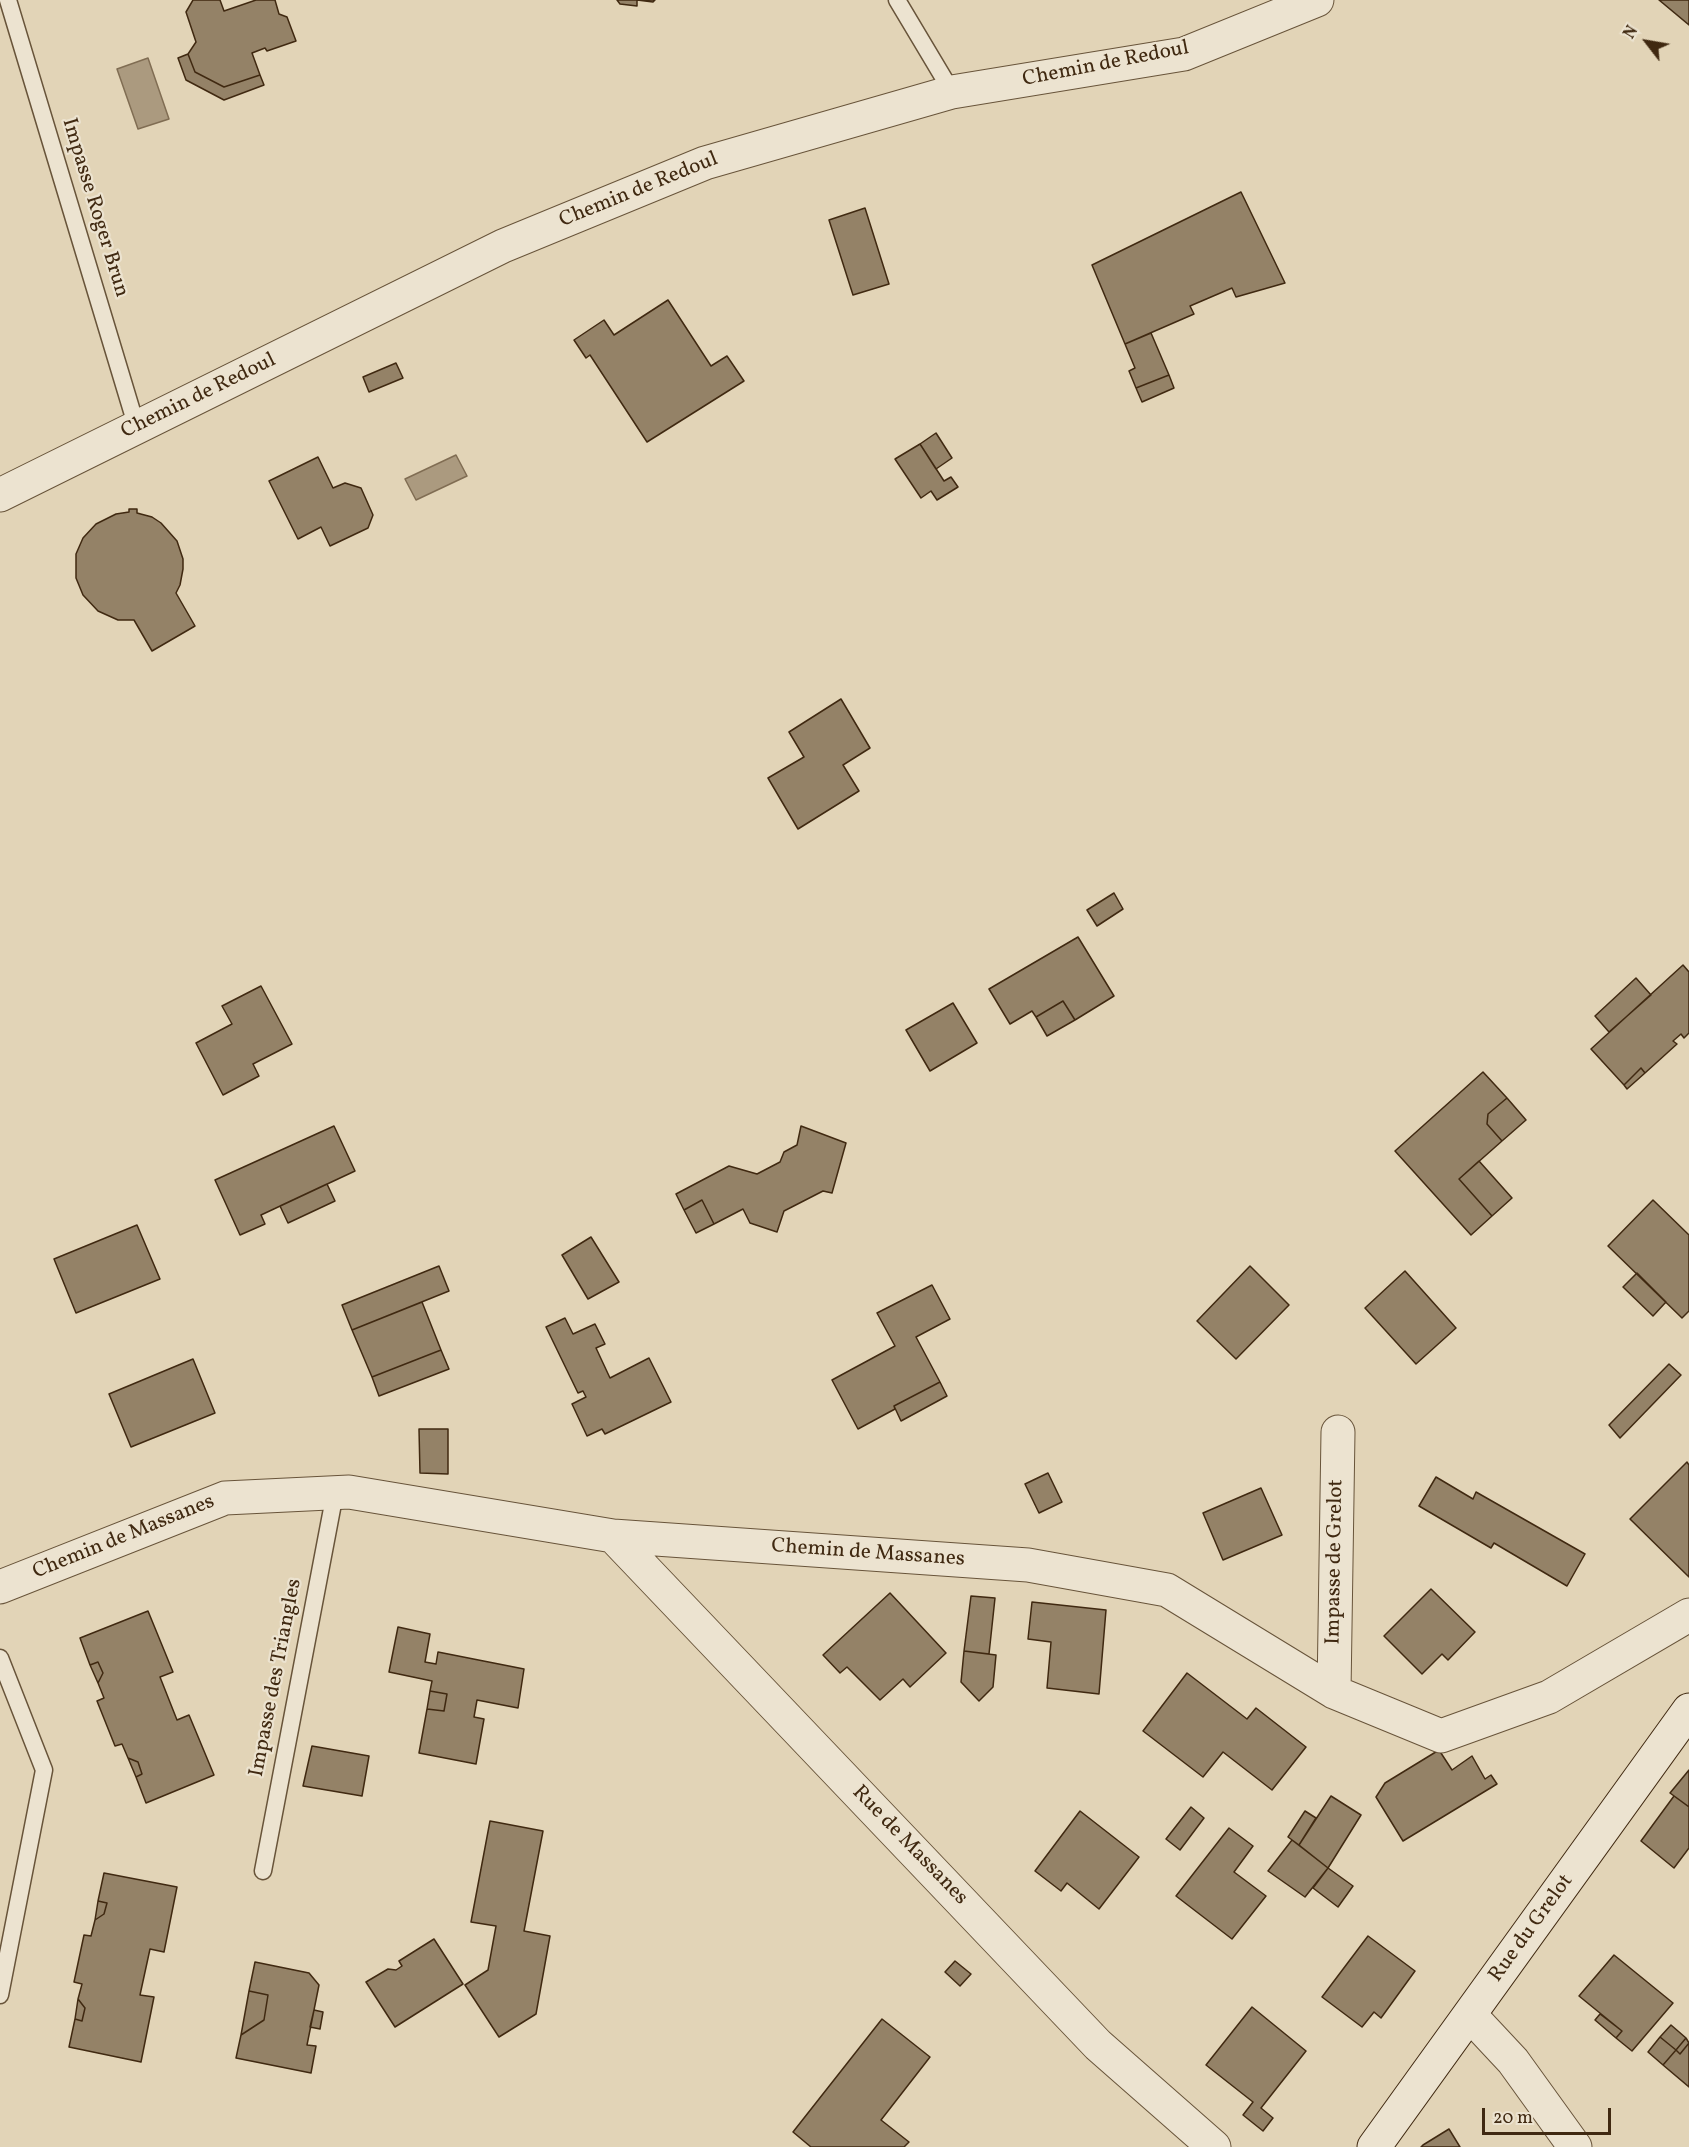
<!DOCTYPE html>
<html>
<head>
<meta charset="utf-8">
<style>
  body { margin:0 }
  #map { position:relative; width:1689px; height:2147px; overflow:hidden; background:#e2d4b7; font-family:Vollkorn,serif }
  canvas { display:block }
  .north { position:absolute; left:1617px; top:12px; width:60px; height:60px; -webkit-text-stroke:4px #ece3d0; paint-order:stroke; rotate:301deg; font-size:16px; font-weight:700; line-height:24px; text-align:center; color:#402911 }
  .north::after { content:''; display:block; margin:auto; width:21px; height:27px; background:#402911; clip-path:polygon(50% 0,100% 100%,50% 72%,0 100%) }
  .scale { position:absolute; left:1482px; top:2108px; width:129px; height:27px; box-sizing:border-box; border:3px solid #402911; border-top:0; padding-left:8px; font-size:18px; line-height:21px; white-space:nowrap; color:#402911; -webkit-text-stroke:4px #ece3d0; paint-order:stroke }
</style>
</head>
<body>
<div id="map">
<canvas width="1689" height="2147"></canvas>
<div class="north">N</div>
<div class="scale">20 m</div>
</div>
<script>
const ctx = document.querySelector('canvas').getContext('2d');
ctx.lineJoin = 'round';
function fill(path, color) {
  ctx.fillStyle = color;
  ctx.fill(path, 'evenodd');
}
function stroke(path, color, width, dash) {
  ctx.strokeStyle = color;
  ctx.lineWidth = width;
  ctx.lineCap = dash ? 'butt' : 'round';
  ctx.setLineDash(dash || []);
  ctx.stroke(path);
}
function label(font, color, halo, rows, align = 'center') {
  ctx.font = font + ' Vollkorn,serif';
  ctx.lineWidth = 4.5;
  ctx.setLineDash([]);
  ctx.textBaseline = 'middle';
  ctx.strokeStyle = halo;
  ctx.fillStyle = color;
  for (const [text, x, y, turn = 0] of rows) {
    ctx.save();
    ctx.translate(x, y);
    ctx.rotate((+turn || 0) * Math.PI / 180);
    ctx.textAlign = isNaN(turn) ? turn : align;
    if (halo) ctx.strokeText(text, 0, 0);
    ctx.fillText(text, 0, 0);
    ctx.restore();
  }
}
const water = new Path2D(`
  M148,58l21,61 -31,10 -21,-60z
  M456,455l11,21 -51,24 -11,-21z`);
const building = new Path2D(`
  M193,0h27l4,11 32,-11h19l4,14 8,3 9,24 -29,10 -2,-3 -13,5 8,22 -36,12 -29,-15 -7,-18 8,-12 -10,-30z
  M617,0h38l-2,2 -16,-2v6l-17,-2z
  M1659,0h30v25z
  M188,54l7,18 29,15 36,-12 4,10 -40,15 -38,-20 -8,-22z
  M1241,192l44,91 -49,14 -4,-9 -42,18 4,8 -69,30 -33,-79z
  M865,208l24,76 -36,11 -24,-75z
  M668,300l43,66 16,-10 17,25 -97,61 -57,-87 -4,3 -12,-18 30,-20 10,15z
  M1151,333l18,42 -33,13 -7,-17 6,-3 -10,-24z
  M396,363l7,15 -34,14 -6,-15z
  M1169,375l5,13 -32,14 -6,-14z
  M936,433l16,25 -16,11 -16,-25z
  M920,444l24,37 7,-4 7,10 -21,13 -6,-9 -10,7 -26,-39z
  M318,457l15,31 12,-5 16,5 12,27 -5,13 -38,18 -9,-19 -23,12 -29,-58z
  M129,509h8v4l15,4 9,6 16,18 6,18v10l-3,16 -4,8 19,33 -43,25 -18,-31h-16l-20,-9 -15,-16 -7,-17v-24l7,-16 13,-14 20,-10 13,-2z
  M841,699l29,49 -27,17 16,26 -61,38 -30,-51 36,-21 -15,-25z
  M1114,893l9,16 -26,17 -10,-16z
  M1078,937l36,59 -39,24 -12,-19 -27,16 -4,-6 -22,13 -21,-35z
  M1683,965l6,7v61l-5,5 -3,-4 -8,7 4,3 -32,29 -4,-5 -17,17 -33,-36z
  M1636,978l15,17 -42,37 -14,-16z
  M261,986l31,58 -39,20 6,12 -36,19 -27,-52 36,-19 -10,-18z
  M1063,1001l12,19 -28,16 -11,-19z
  M953,1003l24,40 -47,28 -24,-41z
  M1641,1068l4,5 -18,16 -3,-4z
  M1483,1072l24,26 -19,16 -1,10 15,17 -43,38 33,37 -21,19 -76,-84z
  M1507,1098l19,22 -24,21 -15,-17 1,-10z
  M334,1126l21,45 -94,44 4,9 -25,11 -25,-55z
  M801,1126l45,17 -14,50 -9,-2 -39,20 -7,21 -27,-9 -7,-14 -29,15 -12,-24 -18,10 -8,-16 53,-28 28,8 23,-12 4,-10 13,-7z
  M1479,1161l33,37 -20,18 -33,-37z
  M327,1184l8,17 -47,22 -8,-17z
  M702,1200l12,24 -18,9 -12,-23z
  M1653,1200l36,35v76l-7,7 -74,-72z
  M137,1225l23,54 -84,34 -22,-54z
  M591,1237l28,45 -31,17 -26,-44z
  M439,1266l10,25 -97,39 -10,-25z
  M1250,1266l39,39 -53,54 -39,-38z
  M1405,1271l51,57 -40,36 -51,-56z
  M1637,1273l29,29 -13,14 -30,-29z
  M932,1285l18,34 -34,18 24,45 -46,24 1,3 -37,20 -26,-49 63,-34 -18,-33z
  M422,1302l19,48 -69,27 -20,-47z
  M565,1318l8,16 22,-10 10,20 -9,4 14,30 39,-20 22,44 -66,32 -3,-5 -15,7 -15,-32 14,-7 -3,-6 -5,2 -32,-66z
  M441,1350l8,19 -70,27 -7,-19z
  M193,1359l22,54 -84,34 -22,-53z
  M1669,1364l12,11 -61,63 -11,-13z
  M940,1382l7,14 -46,25 -7,-15z
  M419,1429h29v45l-28,-1z
  M1687,1462l2,3v112l-59,-58z
  M1048,1473l14,29 -23,11 -14,-29z
  M1436,1477l37,22 3,-7 109,62 -18,32 -73,-43 -3,5 -72,-42z
  M1261,1488l21,47 -59,25 -20,-47z
  M1431,1589l44,43 -27,28 -6,-6 -20,20 -38,-38z
  M890,1593l56,60 -36,34 -7,-8 -23,21 -33,-33 -7,6 -17,-18z
  M971,1596l24,2 -6,56 -25,-3z
  M1032,1602l74,8 -7,84 -52,-6 4,-46 -23,-3z
  M148,1611l25,61 -13,5 17,43 12,-5 25,60 -68,28 -10,-26 6,-3 -4,-12 -10,-4 -6,-14 -7,2 -18,-45 7,-3 -6,-15 5,-10 -5,-11 -8,3 -10,-27z
  M398,1627l32,7 -5,28 11,2 2,-12 86,17 -6,39 -41,-8 -3,17 10,2 -8,45 -57,-11 8,-44 17,2 3,-17 -17,-3 2,-10 -43,-9z
  M964,1651l32,4 -3,32 -14,14 -18,-19z
  M98,1662l5,11 -5,10 -8,-18z
  M1187,1673l60,46 9,-11 50,39 -34,43 -49,-38 -20,25 -60,-46z
  M430,1691l17,3 -3,17 -17,-2z
  M312,1746l57,10 -7,40 -59,-10z
  M1439,1750l13,20 20,-14 13,23 6,-4 6,9 -94,57 -27,-44 9,-14z
  M128,1758l10,4 4,12 -6,3z
  M1689,1770v37l-19,-14z
  M1331,1796l30,19 -33,53 -29,-23z
  M1674,1796l15,11v41l-15,20 -33,-27z
  M1191,1807l13,11 -24,32 -14,-11z
  M1080,1811l59,46 -40,52 -32,-26 -6,8 -26,-20z
  M1305,1811l11,7 -17,27 -11,-8z
  M490,1821l53,10 -19,100 26,5 -14,78 -37,23 -34,-52 23,-15 8,-44 -25,-4z
  M1229,1828l24,18 -19,26 32,24 -34,43 -56,-43z
  M1292,1840l36,28 -23,29 -37,-26z
  M1328,1868l25,18 -15,21 -25,-19z
  M104,1873l73,14 -13,65 -14,-3 -10,46 14,2 -13,65 -72,-15 6,-28 7,2 3,-13 -7,-9 4,-15 -8,-2 10,-47 7,1 4,-16 9,-6 3,-11 -9,-2z
  M98,1901l9,2 -3,11 -9,6z
  M1368,1936l47,35 -34,47 -7,-6 -12,15 -40,-30z
  M434,1939l29,45 -68,43 -29,-45 22,-13 8,1 6,-4 -3,-5z
  M1614,1955l59,48 -41,48 -16,-13 6,-7 -43,-35z
  M955,1961l16,13 -11,12 -15,-14z
  M255,1962l54,11 10,12 -12,60 9,1 -5,27 -75,-15 5,-23 23,-15 4,-25 -19,-4z
  M249,1991l19,4 -4,25 -23,15z
  M78,1999l7,9 -3,13 -7,-2z
  M1252,2007l54,44 -45,57 12,10 -10,13 -20,-16 10,-13 -47,-37z
  M314,2010l9,2 -3,17 -10,-2z
  M1600,2014l22,17 -6,7 -21,-18z
  M882,2019l48,38 -49,63 28,22 -5,5h-93l-18,-15z
  M1671,2025l15,13 -10,12 -16,-13z
  M1660,2037l16,13 -13,15 -15,-13z
  M1686,2038l3,5 -9,11 -4,-4z
  M1689,2043v44l-26,-22 13,-15 4,4z
  M1449,2129l11,18h-39l2,-2z`);
const lane = new Path2D(`
  M8,0l129,428
  M897,0l55,92
  M0,1658l44,112 -44,225
  M263,1871l72,-378`);
const street = new Path2D(`
  M0,495l503,-249 202,-83 247,-71 232,-38 133,-54
  M613,1536l485,509 116,102
  M0,1587l225,-89 124,-6 264,44 415,29 139,25 167,102 107,44 108,-39 140,-82
  M1334,1692l4,-260
  M1470,2015l43,46 62,86`);
const secondary = new Path2D(`
  M1374,2147l315,-437`);
const streetNames = [
  ["Chemin de Redoul",1106,65,-11],
  ["Chemin de Redoul",639,191,-22],
  ["Impasse Roger Brun",94,208,73],
  ["Chemin de Redoul",199,397,-26],
  ["Chemin de Massanes",124,1538,-22],
  ["Chemin de Massanes",868,1554,4],
  ["Impasse de Grelot",1336,1562,-89],
  ["Impasse des Triangles",277,1678,-79],
  ["Rue de Massanes",909,1846,46],
  ["Rue du Grelot",1532,1929,-54]
];
fill(water, '#ab9a7f');
stroke(water, '#806d53', 1.5);
fill(building, '#948267');
stroke(building, '#402911', 1.5);
stroke(lane, '#68543a', 19);
stroke(street, '#68543a', 35);
stroke(secondary, '#402911', 35);
stroke(lane, '#ece3d0', 16);
stroke(street, '#ece3d0', 33);
stroke(secondary, '#ece3d0', 33);
label('21px', '#402911', '#ece3d0', streetNames);
</script>
</body>
</html>
